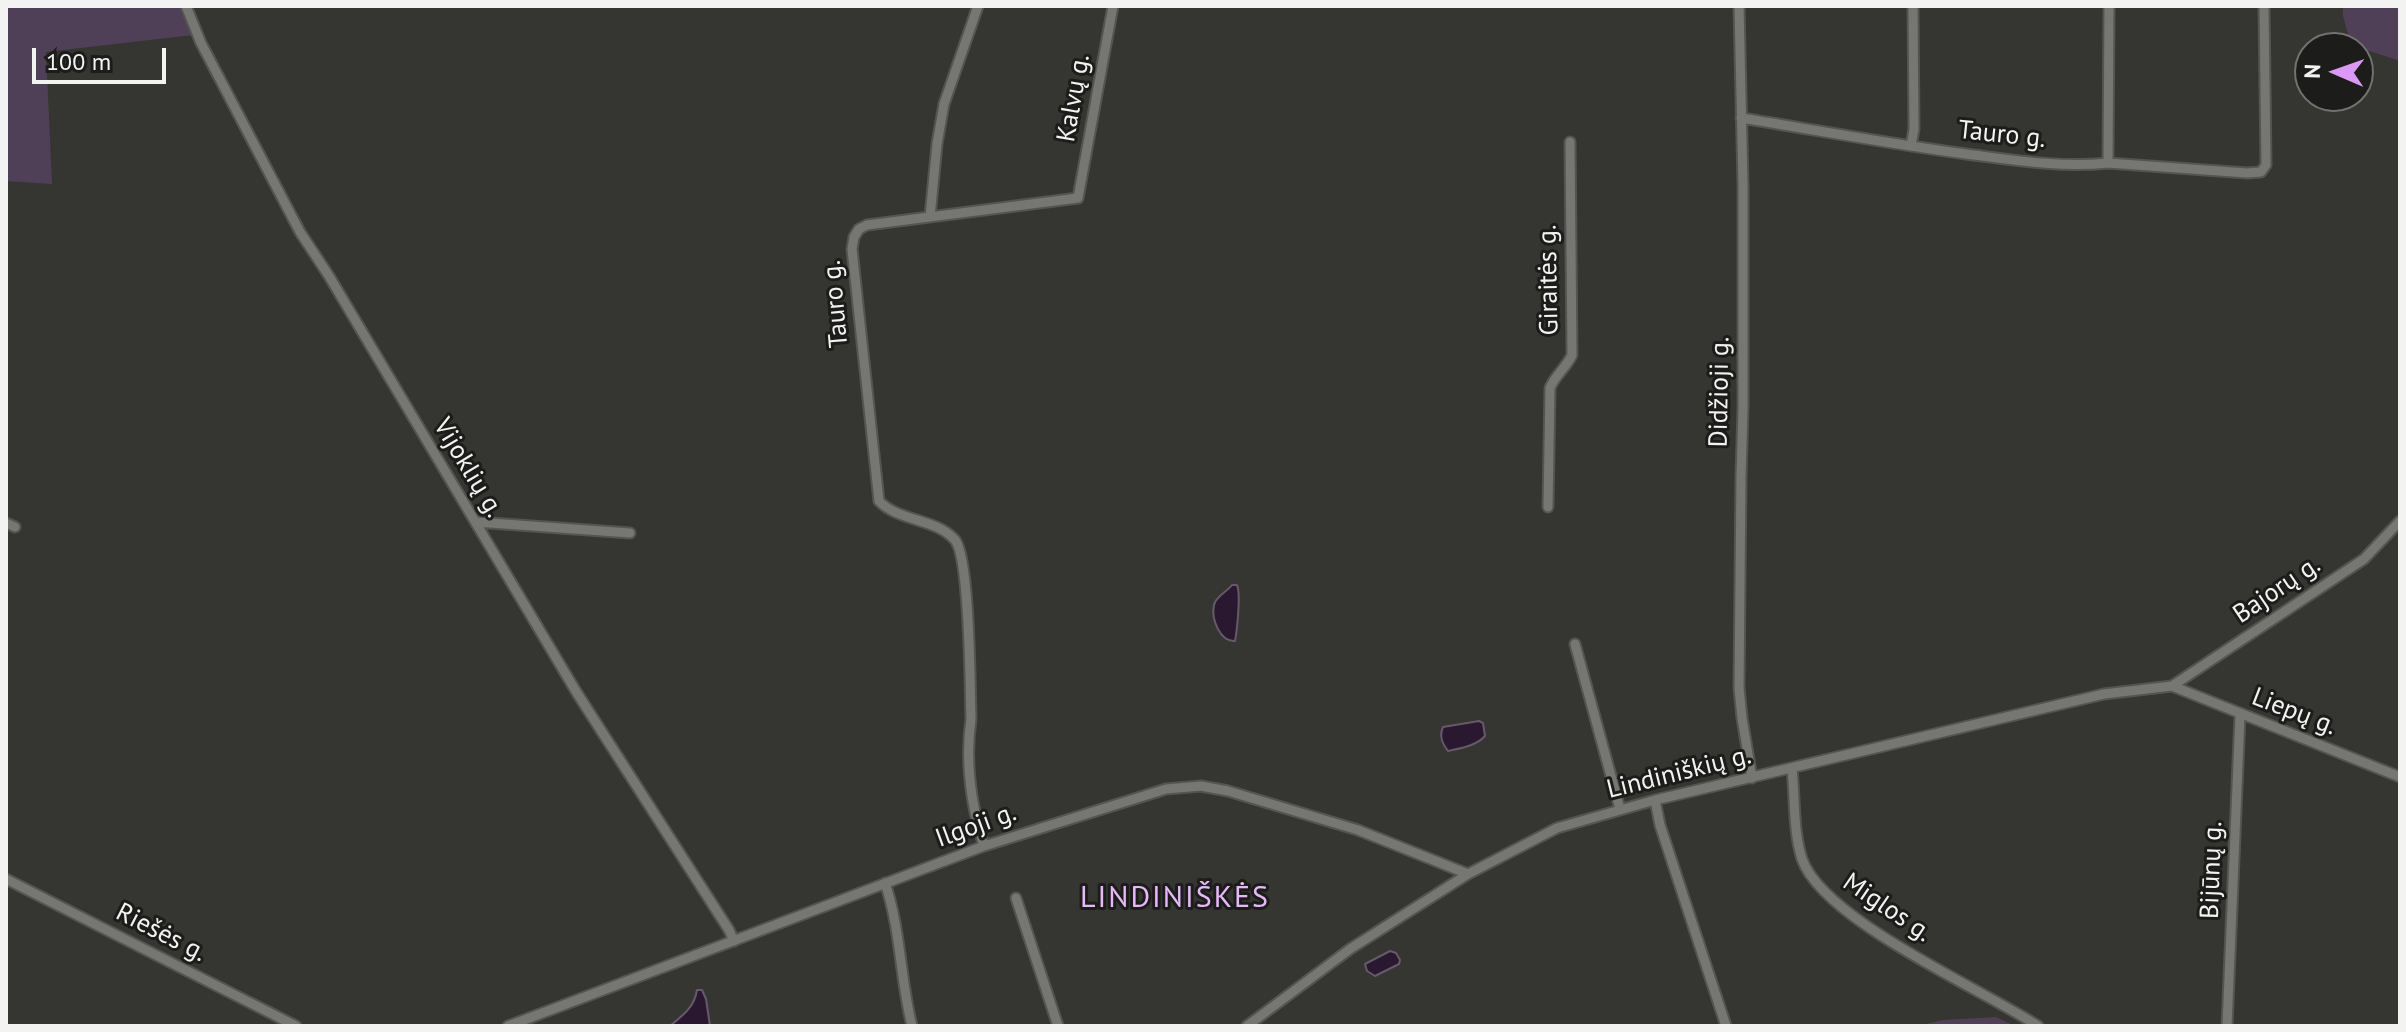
<!DOCTYPE html>
<html>
<head>
<meta charset="utf-8">
<style>
  body { margin:0 }
  #map { position:relative; width:2406px; height:1032px; overflow:hidden; background:#353532; font-family:"PT Sans",sans-serif }
  canvas { display:block }
  .frame { position:absolute; inset:0; border:8px solid #f3f3f1; pointer-events:none }
  .north { position:absolute; left:2294px; top:32px; width:80px; height:80px; box-sizing:border-box; background:#1c1d1b; border:2px solid #727371; border-radius:50%; rotate:272deg; font-size:22px; font-weight:700; line-height:32px; text-align:center; color:#f3f3f1 }
  .north::after { content:''; display:block; margin:auto; width:28px; height:36px; background:#db99f5; clip-path:polygon(50% 0,100% 100%,50% 72%,0 100%) }
  .scale { position:absolute; left:32px; top:48px; width:134px; height:36px; box-sizing:border-box; border:4px solid #f3f3f1; border-top:0; padding-left:10px; font-size:24px; line-height:28px; white-space:nowrap; color:#f3f3f1; -webkit-text-stroke:6px #1c1d1b; paint-order:stroke }
</style>
</head>
<body>
<div id="map">
<canvas width="2406" height="1032"></canvas>
<div class="frame"></div>
<div class="north">N</div>
<div class="scale">100 m</div>
</div>
<script>
const ctx = document.querySelector('canvas').getContext('2d');
ctx.lineJoin = 'round';
function fill(path, color) {
  ctx.fillStyle = color;
  ctx.fill(path, 'evenodd');
}
function stroke(path, color, width, dash) {
  ctx.strokeStyle = color;
  ctx.lineWidth = width;
  ctx.lineCap = dash ? 'butt' : 'round';
  ctx.setLineDash(dash || []);
  ctx.stroke(path);
}
function label(font, color, halo, rows, align = 'center') {
  ctx.font = font + ' "PT Sans",sans-serif';
  ctx.lineWidth = 6;
  ctx.setLineDash([]);
  ctx.textBaseline = 'middle';
  ctx.strokeStyle = halo;
  ctx.fillStyle = color;
  for (const [text, x, y, turn = 0] of rows) {
    ctx.save();
    ctx.translate(x, y);
    ctx.rotate((+turn || 0) * Math.PI / 180);
    ctx.textAlign = isNaN(turn) ? turn : align;
    if (halo) ctx.strokeText(text, 0, 0);
    ctx.fillText(text, 0, 0);
    ctx.restore();
  }
}
const green = new Path2D(`
  M6,6h175l12,29 -147,17 6,132 -46,-3z
  M2343,6h57v55l-49,-16 -8,-29z
  M1996,1017l19,9h-97l25,-6z`);
const water = new Path2D(`
  M1232,585h5c4,9 0,45 -2,56 -15,1 -24,-22 -21,-36 2,-9 13,-13 18,-20z
  M1479,721l4,2 2,13c-9,10 -24,12 -37,15 -6,-8 -9,-15 -5,-24z
  M1390,951l6,2 4,7 -1,4 -24,12 -8,-5 -2,-7z
  M697,990h5l4,9 4,27h-40c13,-11 24,-18 27,-36z`);
const minor = new Path2D(`
  M186,6l15,37 99,189 29,44 248,417 152,237 5,11
  M1739,6l4,179v223l-2,69 -2,211 3,30 10,60
  M1741,118c75,12 150,26 225,36 47,6 95,14 142,9l139,10 14,-1 5,-7 -2,-159
  M1911,146l3,-17 -1,-123
  M2108,163l1,-157
  M930,217l7,-73 7,-40 34,-98
  M1548,507l2,-119c5,-13 16,-20 22,-33l-2,-213
  M476,522l154,11
  M6,523l9,4
  M1575,644l45,165
  M2172,686l228,91
  M1792,768c3,29 1,63 10,91 21,61 180,130 236,167
  M1655,800l5,25 66,201
  M984,846c-13,-41 -19,-85 -13,-127 -1,-30 -1,-161 -16,-179 -19,-22 -56,-18 -76,-39l-27,-252 2,-12 5,-8 8,-4 211,-27 35,-192
  M6,879l290,147
  M885,883c16,47 15,96 27,143
  M1016,898l42,128
  M508,1026l476,-180 182,-57 35,-3 27,5 130,39 110,44
  M1247,1026l103,-77 118,-75 89,-46 98,-28 449,-106 68,-8 192,-127 36,-38
  M2227,1026l13,-311`);
const streetNames = [
  ["Kalvų g.",1074,98,-80],
  ["Tauro g.",2002,135,6],
  ["Giraitės g.",1549,280,-91],
  ["Tauro g.",836,304,-95],
  ["Didžioji g.",1720,392,-89],
  ["Vijoklių g.",468,468,59],
  ["Bajorų g.",2277,590,-34],
  ["Liepų g.",2294,712,21],
  ["Lindiniškių g.",1679,773,-14],
  ["Ilgoji g.",976,826,-20],
  ["Bijūnų g.",2212,870,-88],
  ["Miglos g.",1887,908,34],
  ["Riešės g.",161,933,27]
];
const quarterNames = [
  ["LINDINIŠKĖS",1175,898]
];
fill(green, '#504057');
fill(water, '#29182f');
stroke(water, '#665a69', 2);
stroke(minor, '#545552', 13);
stroke(minor, '#767673', 9);
label('26px', '#f3f3f1', '#1c1d1b', streetNames);
ctx.letterSpacing = '2px';
label('30px', '#e6b8f9', '#1c1d1b', quarterNames);
ctx.letterSpacing = '0px';
</script>
</body>
</html>
